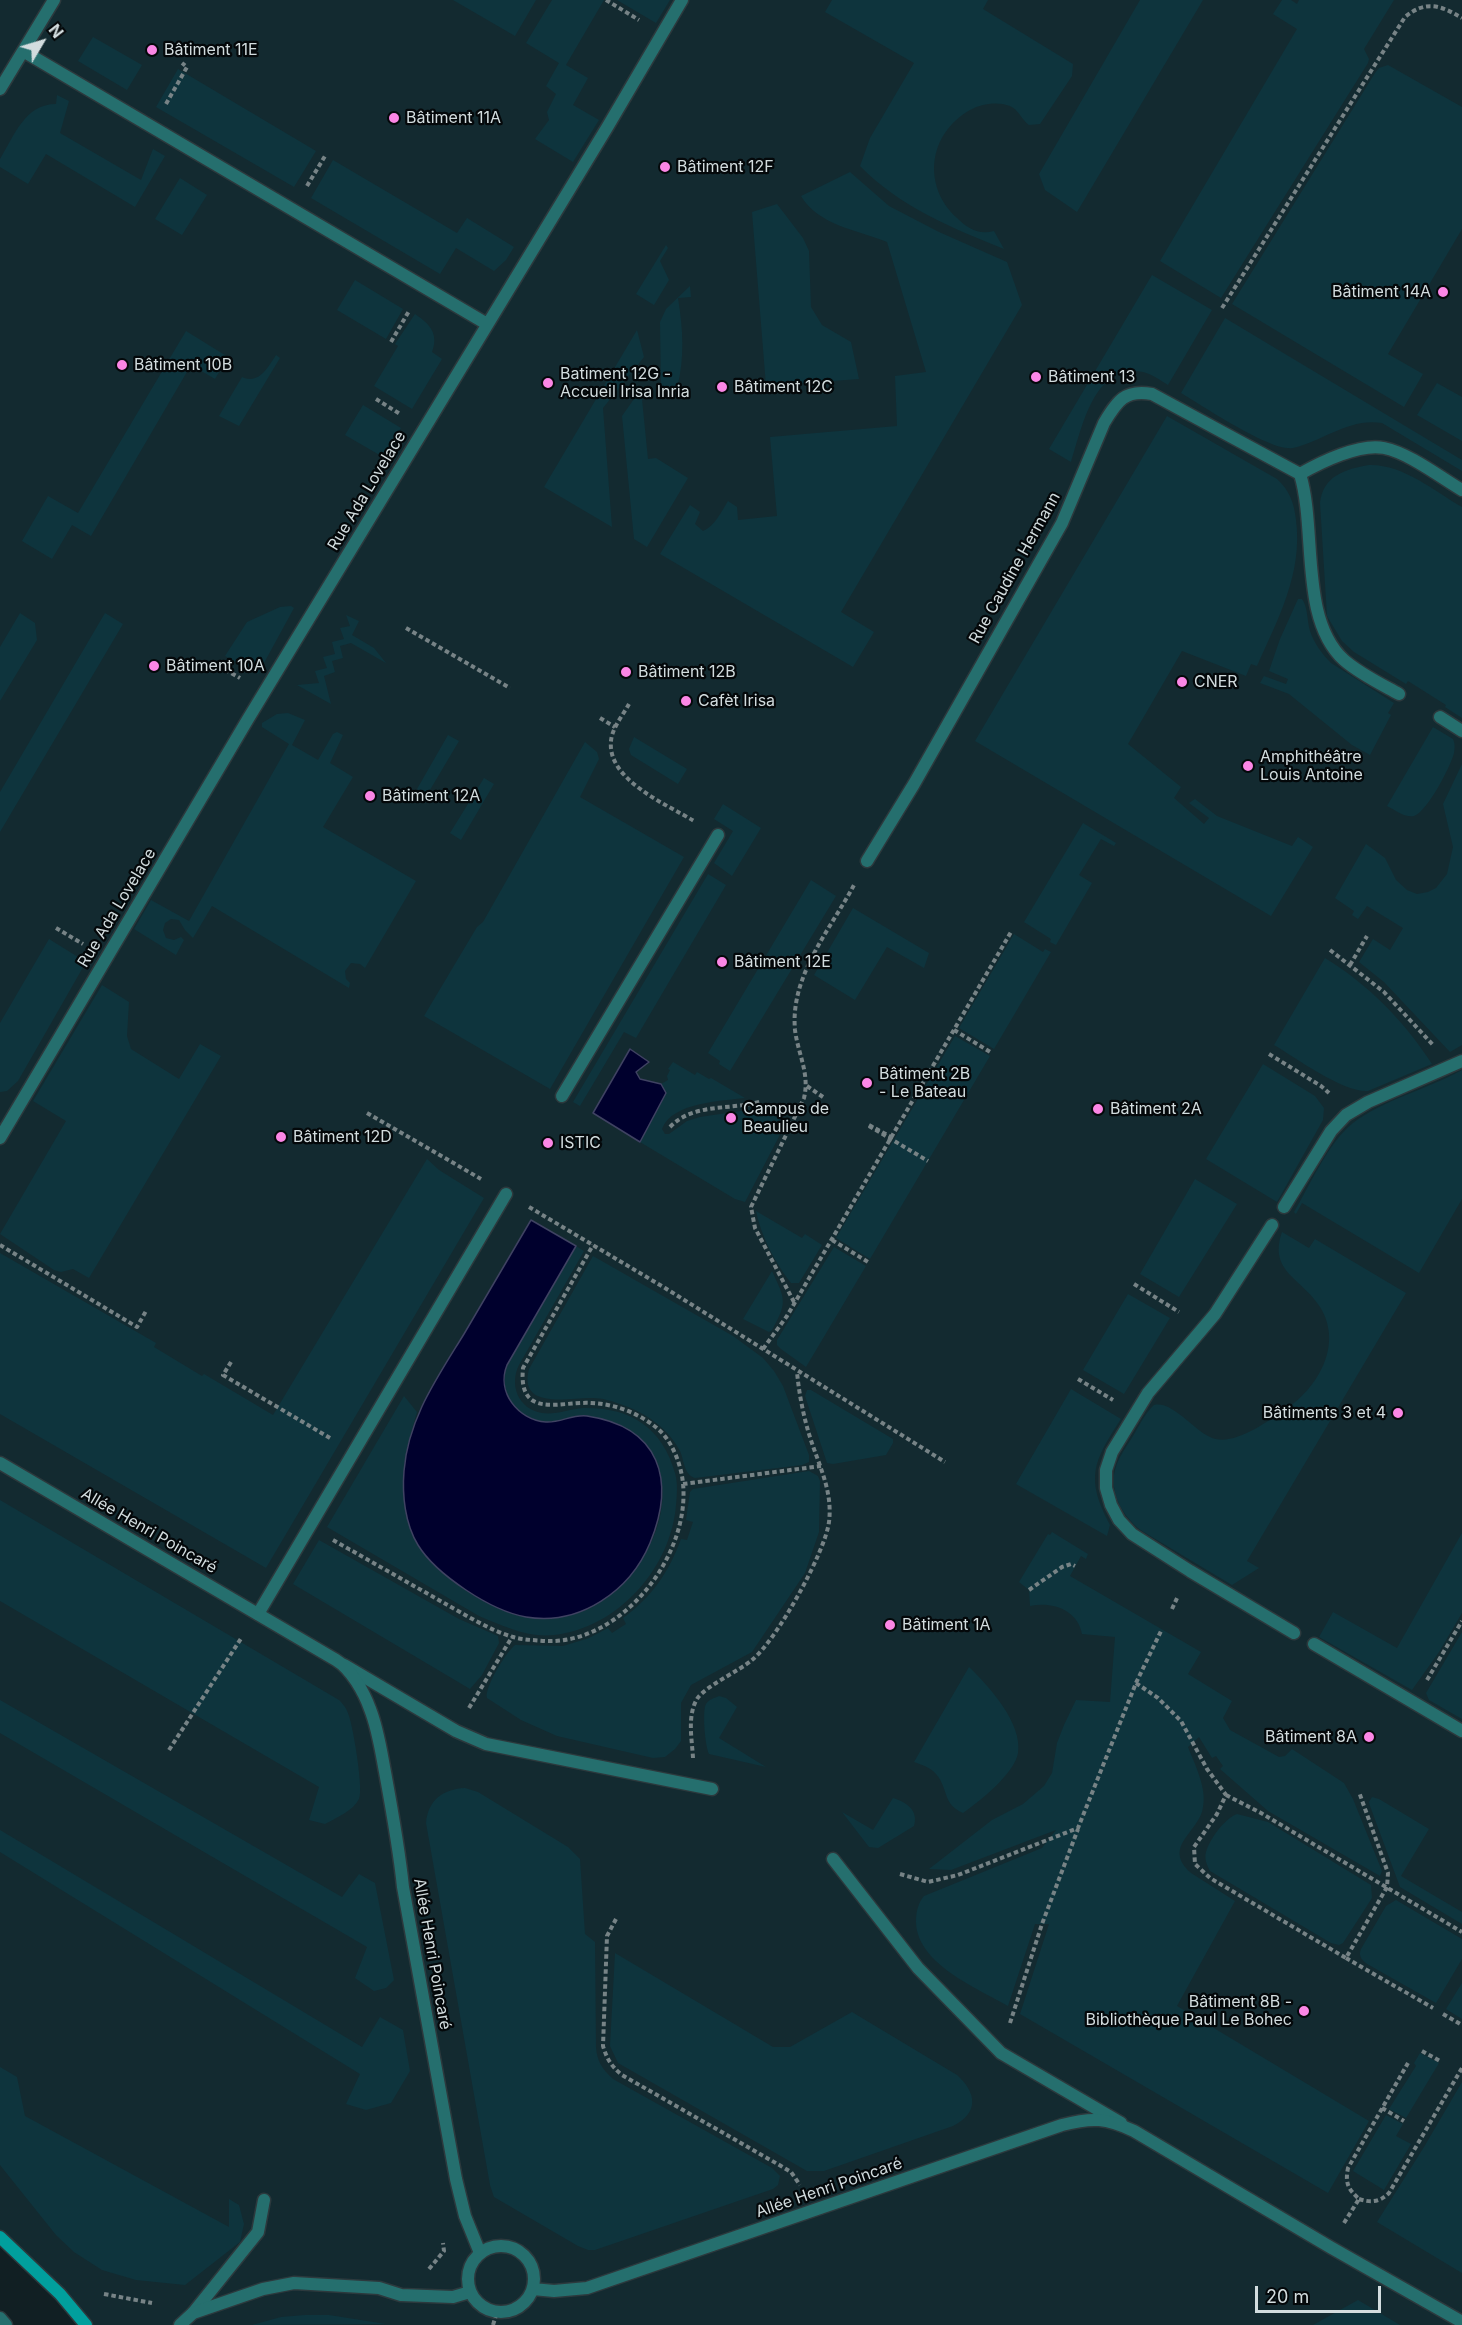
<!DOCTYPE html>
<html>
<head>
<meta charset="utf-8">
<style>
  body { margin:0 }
  #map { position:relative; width:1462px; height:2325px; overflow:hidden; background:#111f23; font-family:Inter,sans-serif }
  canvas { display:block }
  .north { position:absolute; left:12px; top:12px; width:60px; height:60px; -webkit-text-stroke:4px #04080a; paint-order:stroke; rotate:52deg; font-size:16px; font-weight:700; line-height:24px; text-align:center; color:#d2dcde }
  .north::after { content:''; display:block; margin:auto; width:21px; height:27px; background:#d2dcde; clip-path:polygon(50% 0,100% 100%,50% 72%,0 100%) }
  .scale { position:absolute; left:1255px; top:2286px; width:126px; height:27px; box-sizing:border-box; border:3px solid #d2dcde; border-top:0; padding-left:8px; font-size:18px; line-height:21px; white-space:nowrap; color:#d2dcde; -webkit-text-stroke:4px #04080a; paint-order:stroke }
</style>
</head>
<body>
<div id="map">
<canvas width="1462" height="2325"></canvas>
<div class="north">N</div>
<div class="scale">20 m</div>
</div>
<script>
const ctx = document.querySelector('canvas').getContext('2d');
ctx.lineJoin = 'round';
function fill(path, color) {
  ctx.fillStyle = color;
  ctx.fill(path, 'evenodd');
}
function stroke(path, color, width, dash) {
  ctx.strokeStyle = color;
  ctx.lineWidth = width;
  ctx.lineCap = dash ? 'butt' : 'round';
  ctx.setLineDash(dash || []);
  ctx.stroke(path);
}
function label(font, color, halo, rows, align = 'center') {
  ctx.font = font + ' Inter,sans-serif';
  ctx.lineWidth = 4.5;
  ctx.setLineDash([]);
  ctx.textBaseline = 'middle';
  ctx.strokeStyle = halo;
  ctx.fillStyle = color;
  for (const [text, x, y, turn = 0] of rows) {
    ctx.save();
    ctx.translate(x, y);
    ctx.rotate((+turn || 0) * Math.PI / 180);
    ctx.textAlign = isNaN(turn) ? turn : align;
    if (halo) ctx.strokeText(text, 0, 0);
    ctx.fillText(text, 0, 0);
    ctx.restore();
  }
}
const built = new Path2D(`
  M0,0h1462v2325h-1376l-86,-88z`);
const green = new Path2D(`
  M453,0h83l-21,36z
  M552,0h52l-38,65 22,13 -15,27 26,15 -26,42 -38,-23 14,-19 -2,-8 9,-18 -10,-8 13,-23 -33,-20z
  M617,0h53l-14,23z
  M832,0h156l-5,9 90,55 -1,12 -32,48 -11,1c-8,-6 -10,-15 -19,-19 -13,-5 -29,-2 -40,4 -42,24 -48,76 -13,108 11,11 22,17 37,13l10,18c-52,-21 -104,-42 -144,-83l10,-28 44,-75 -89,-51z
  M1140,0h63l-126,212 -32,-22 -6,-16z
  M1282,0h9l6,4 2,-4h95l-30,49 5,10 -1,4 -147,235 -61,-37 137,-232 -24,-15z
  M93,37l49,28 -15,25 -49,-29z
  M1388,65l74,42v122l-74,125 35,20 -19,33 -172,-103 143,-231 4,-5z
  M178,69l138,82 -22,36 -138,-80z
  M57,95l12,6 -9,32 81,47 12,-31 12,7 -30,51 -89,-53 -18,30 -28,-17v-8c14,-23 25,-55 56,-55z
  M333,160l124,73 10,-15 47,29 -8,13 -12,11 -38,-23 -16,26 -129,-76z
  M850,172l39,34 50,26 68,30 15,43 -181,307 33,20 -21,35 -193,-113 30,-49 10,7 -5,12 8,7c12,-5 18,-19 25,-30l9,6 1,13 39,-4 -7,-79 127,-11 -2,-50 31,-4 -39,-130c-30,-12 -69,-17 -86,-46z
  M180,178l27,17 -25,40 -27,-16z
  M777,204l26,34 6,13 2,56 11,18 29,17 8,37 -93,7 -14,-174z
  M666,245l2,3 -8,13 9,19 -15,25 -18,-11z
  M1152,275l60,35 -44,75c-8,-5 -16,-11 -25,-13 -49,-10 -61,56 -72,90l-22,-13z
  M355,280l48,29 -17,30 -49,-29z
  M690,286l1,11 -13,1c5,31 7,60 -1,90h-16l-1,-66 6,-13z
  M415,314c15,10 24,20 17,38l10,7 -30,50 -38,-23 24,-40 -3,-2z
  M1225,318l237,142v11l-80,-48c-34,-5 -58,18 -89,25 -22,4 -90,-42 -112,-55z
  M637,330l7,27 -41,51 9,119 -68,-40z
  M186,331l42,26 -13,22 -24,-14 -100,171 -19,-11 -20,34 -30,-18 26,-45 30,17z
  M276,355l4,3 -41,68 -20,-10 23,-39c17,8 26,-10 34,-22z
  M1437,383l25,14v44l-45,-26z
  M641,389l7,70 8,-1 32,20 -41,69 -13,-8 -12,-123z
  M363,405l38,23 -18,29 -38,-22z
  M1167,416l110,63c13,12 17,24 19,41 7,53 -18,99 -39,146l-6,-2 -5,12 -64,-25 -54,93 53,43 -7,11 30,26 5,-6 -20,-15 6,-4 22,17 75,30 6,-9 15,10 -42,69 -296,-175z
  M1369,465c34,-1 65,26 93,42v211l-17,-11 1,-2 -38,-24 -2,3 -52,-32 -12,-11 -15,-25 -7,-113c3,-27 25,-34 49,-38z
  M1298,599h4c6,8 5,22 8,32 4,12 12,23 21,32l63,40 -6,10 3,2 -21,40 -18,-10 -63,-51 -29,-11 4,-7 22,8 2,-5 -19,-8 11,-32z
  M291,606l3,2 -36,66 -33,-18 22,-34 33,-15z
  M20,613l15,10 2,17 -37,61v-54z
  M105,613l18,11 -123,208v-40z
  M346,615l13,6 -7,14 22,13 12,15 -35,-20 -11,3 3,12 -11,3 3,11 -11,4 7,28 -34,-19 22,-2 -4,-12 12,-3 -4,-11 12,-3 -3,-12 12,-3 -4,-11 10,-2z
  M288,713l17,7 -13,25 26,15 15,-26 4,-2 6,3 -13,28 23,14 -30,50 93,54 -51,87 -5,-4 -9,-1 -6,8 1,8 4,4 -1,5 -137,-82 -19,32 -8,-8 -6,-10 -8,-1 -6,4 -2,7 3,8 8,2 7,-3 3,3 -8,15 -42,-26 17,-29 38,21 100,-177 -27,-17v-4l15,-9z
  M1433,727l20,12c2,5 2,8 1,14 -3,13 -27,59 -40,63 -9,2 -19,-6 -27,-10z
  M448,735l11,6 -32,54 -10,-6z
  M634,737l53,32 -9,15 -47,-29 -2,-6z
  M585,742l12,10 2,7 -19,38 104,60 -134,232 -126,-73 53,-89 6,-5z
  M1462,764v281l-12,7 -66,-70 -25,-20 14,-23 17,11 13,-22 -36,-22 -9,13 -6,-4 2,-4 -19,-13 31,-54 19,14 11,22 11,10 10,4 11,-2 8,-4 11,-14 6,-27 -10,-43z
  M484,778l10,6 -33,56 -11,-7z
  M723,804l38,24 -29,48 -18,-13 19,-32 -19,-12z
  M1083,823l33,20 -2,3 -13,-7 -22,36 13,8 -36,62 -6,-3 1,-3 -27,-17z
  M708,874l18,11 -90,153 -12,-6 -44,74 -7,-4z
  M811,880l25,16 -106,175 -11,-7 1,-3 -12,-8z
  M853,908l76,45 -5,15 -37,-21 -32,53 -41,-25z
  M1014,934l29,18 2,-3 6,3 -57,97 -35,-21z
  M49,939l37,23 -68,119 -11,10 -7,1v-69z
  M1325,958c44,27 79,63 107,106l-64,27c-24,2 -72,-33 -94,-46z
  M102,985l27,17 -2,34 4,13 48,30 21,-35 21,12 -132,222 -16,-9 -12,3 -7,-2 -54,-36 66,-113 -33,-20z
  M955,1036l35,20 -120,203 -34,-21z
  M673,1062l22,13 2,-3 12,7 2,-1 34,20c-23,3 -73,4 -83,31l3,5h4l18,-13 13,-4 61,-9 25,15 -41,79 -10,-3 -95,-57 25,-49 -4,-9 7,-4 -1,-4 3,-6 -2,-1z
  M1263,1064l52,32 9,12 -1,12 -46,82 -71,-43z
  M1462,1070v129l-43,74 -117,-70 -6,11 -2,-2c16,-27 34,-69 59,-89 28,-22 77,-35 109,-53z
  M427,1159l12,11 45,28 -218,370 -266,-154v-161l156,90 -2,4 48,29 2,-2 69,41z
  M1195,1179l42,25 -58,93 -39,-23z
  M756,1211l46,27 3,-4 17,11 -23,38h-8c-16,-20 -30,-47 -35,-72z
  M1282,1232l27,16 6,-9 91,54 -159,268 12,7 -27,17 -90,-54c-18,-13 -33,-37 -27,-61 3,-12 11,-23 18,-34 6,-10 12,-23 21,-31 10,-2 16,3 25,9 10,7 21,19 33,24 22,8 53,-15 71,-27 34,-21 61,-66 37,-104 -18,-29 -52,-35 -38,-75z
  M576,1246l8,5 -65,114c-10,20 -1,44 23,48 14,2 28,-4 41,-5 47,-1 79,19 92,65 3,11 2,21 1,32 -5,63 -58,123 -122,130 -26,3 -51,-9 -75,-19l-152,-89 77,-131 13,16c-20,67 -24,126 39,171 35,25 76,43 119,31 64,-17 120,-122 66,-174 -13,-12 -32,-20 -49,-23 -15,-3 -31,6 -45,5 -29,0 -51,-30 -40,-57z
  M834,1247l32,19 -60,101 -25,-18 -4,-4v-5z
  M593,1256l140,80 30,22 11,13 9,15 26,69v7l-7,3 -107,13c-11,-3 -11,-18 -15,-27 -13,-24 -34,-38 -60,-47 -8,-3 -18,-6 -27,-6 -22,-1 -75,13 -64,-29z
  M772,1271c13,28 16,31 0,59l-3,2 -26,-13z
  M1128,1294l42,24 -46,76 -41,-24z
  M1071,1389l50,30c-28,43 -36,59 -11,106l-3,11 -91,-52z
  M807,1390h4l82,49v4l-7,12 -53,9 -6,-1 -22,-67z
  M809,1471l9,5 2,5 -1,51 -14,41 -53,79 -61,33 -10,18v38l-6,8 -10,8 -12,1 -96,-22 -36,-16 -34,-22c-3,-10 19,-46 28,-53l48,1 26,-8 19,-10 4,5 14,-9 -3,-6c28,-20 46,-46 58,-79l6,1 6,-18 -7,-2 4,-28 3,-3z
  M0,1500l339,200c5,5 8,9 10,16 4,11 15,74 10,83 -6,12 -23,19 -34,25l-16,-4 10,-33 -319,-186z
  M1052,1532l36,22 -2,5 -5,-3 -11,20 131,76 -13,22 44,27 -9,17 7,12 49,27 6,-1 7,-7 52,34 9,16 29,72 -2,5 -112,-65 -48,-42 3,-3 -7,-10 -4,2 -13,-21 -11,10c7,18 19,41 15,60 -3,25 -42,39 -12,66l44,28 -58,105 192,115 -41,72 -308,-179 29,-90h-14l-27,82c-31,-18 -91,-42 -92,-84 0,-10 2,-19 8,-26l118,-48 14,-18 -105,40 -22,-1 63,-49 31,-16 21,-18 8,-13 5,-30 7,-18 12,-25 34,2 5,-65 -33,-3c-4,-24 -30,-33 -52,-28l-1,-16 -10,-8 29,-48 2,1z
  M1462,1533v80l-23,39 -27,38 -93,-53 14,-25 64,36z
  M319,1540l140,79 39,17 1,7 -17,32 -12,14 -177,-105z
  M1462,1632v87l-33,-19 -3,-7z
  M969,1667c20,19 54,57 49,86 -3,20 -39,49 -55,60 -21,-9 -14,-24 -27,-39 -6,-7 -14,-9 -22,-12z
  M719,1696l7,2 11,9 -18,31 47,29 -57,-13c-4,-8 -7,-44 -3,-50 3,-5 9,-6 13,-8z
  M0,1700l342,197 17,-23 16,9 19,97 -8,8 -12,3 -19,-13 12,-31 -367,-214z
  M465,1788l13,4 90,55 12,12 5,75 10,8 1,105c1,14 6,22 17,32l159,89 8,8 -2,9 -5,4 -178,61h-7l-10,-4 -84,-49 -4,-12 -64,-362c2,-23 17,-34 39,-35z
  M1372,1797l7,2 50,30 -28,47 61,36v12l-62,-37 -30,-81 -1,-4z
  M893,1798c13,4 26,12 21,28l-36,22 -9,-1 -27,-35 31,18z
  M1237,1814l31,8 103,63 1,13 -29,45 -4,2 -8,-2 -121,-72c-3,-6 -6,-12 -4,-19 4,-13 18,-33 31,-38z
  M0,1830l362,217 18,-30 23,13 7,41 -19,32 -25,7 -20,-6 14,-30 -360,-222z
  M1396,1900l66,39v20l-26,44 -67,-38c-7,-4 -11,-9 -8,-16l25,-43z
  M615,1953l158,94h17l62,-35 105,63c20,18 22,38 -4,51l-129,45h-17l-189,-108 -8,-17z
  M1462,1983v36l-16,-10z
  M1420,2053l19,10 -33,55 -17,-9 27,-43 -2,-3z
  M0,2067l17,10 8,39 204,111v-28l10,6 5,19 -4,18 -55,43 -49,-5 -34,-10 -28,-18 -18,-17 -56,-70z
  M1462,2082v191l-85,-51 47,-75z
  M1386,2115l17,9 -7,12 15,8 -27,46 -31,-19z
  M1358,2300l42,25h-87z
  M305,2315h24l57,9 -134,1 29,-8z`);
const water = new Path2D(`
  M630,1049l19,13 -13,10 4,7 21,5 5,9 -26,49 -47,-29z
  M531,1220l45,26 -69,119c-11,27 11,55 39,57 14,1 27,-8 41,-6 73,11 89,64 63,127 -20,48 -70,83 -124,74 -22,-4 -42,-15 -60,-27 -18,-12 -37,-27 -48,-45 -13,-21 -16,-50 -14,-74 4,-52 33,-93 60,-137 22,-38 45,-76 67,-114z`);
const path = new Path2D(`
  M606,0l33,20
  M166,104l21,-37 -5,-4
  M307,186l18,-30
  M1222,308l183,-291c21,-17 35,-12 57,1
  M391,342l18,-31
  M376,399l24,15
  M406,628l104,60
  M212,662l28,16
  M629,704c-6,11 -17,24 -18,37 -4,39 55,63 83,80
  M600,718l15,9
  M56,928l27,16
  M1330,950l54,42 49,53
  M1350,965l17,-29
  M954,1030l38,23
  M1269,1054l52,32 8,7
  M807,1086l16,11
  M367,1113l114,66
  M869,1125l22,12
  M670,1127c24,-25 61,-16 92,-26
  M529,1207l136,81 280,174
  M832,1240l36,22
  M0,1245l137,82 9,-16
  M1134,1284l45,28
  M794,1302l-39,-74 -4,-21 53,-109c6,-24 -6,-44 -9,-68 -5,-54 35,-100 59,-145
  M763,1349l24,-33 224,-384
  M231,1362l-8,13 107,63
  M1078,1379l35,21
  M683,1484l138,-18
  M333,1540c37,21 74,42 111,63 20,11 47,28 69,34 10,3 21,3 32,4 78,4 150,-90 137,-165 -3,-16 -11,-36 -24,-47 -19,-16 -43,-25 -67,-26 -31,-2 -73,17 -68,-35l70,-123
  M1029,1590l33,-23 9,-3 4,2
  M1172,1609l6,-13
  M1427,1680l35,-59
  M1136,1683l22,15 23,23 26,48 19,26 -9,19 -23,33 1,17 15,14 136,80 41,-71 1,-14 -29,-81
  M469,1708l43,-71
  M169,1750l73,-113
  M693,1758c-1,-19 -6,-42 4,-59 7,-12 42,-28 55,-39 24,-19 73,-107 77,-138 4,-32 -11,-58 -20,-88 -6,-20 -10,-41 -12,-62
  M1226,1795l35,18 201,119
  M900,1874l28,8 30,-7 120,-47 58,-145 26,-54
  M616,1919l-9,17 -4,110c4,13 8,20 19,29l159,91 10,6 9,13
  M1346,1958l87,50
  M1443,2014l19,11
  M1010,2023l32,-99 36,-95
  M1422,2051l18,10
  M1382,2108l22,13
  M1359,2199c12,4 21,3 30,-6l73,-125
  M1344,2223l15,-24c-11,-10 -14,-16 -11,-31l60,-105
  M429,2269l15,-18 -1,-8
  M104,2294l48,9
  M493,2325l4,-13`);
const service = new Path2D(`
  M1300,474c17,56 -1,145 44,186 16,14 37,24 55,34
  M1440,717l22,14
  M867,861l47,-77 148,-261 42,-100c13,-22 21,-34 48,-29l148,80c21,-12 60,-31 84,-26 25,5 56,29 78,42
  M1284,1207l47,-76 15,-16 22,-13 94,-41
  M1272,1225l-57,89 -67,79 -36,59 -6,18v18l5,17 8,15 13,14 58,37 104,62
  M258,1614l248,-420
  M1314,1644l148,87
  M344,1665l112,66 30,13 226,45
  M833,1859l85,109 83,85 120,70
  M193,2313l65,-81 6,-32
  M0,2318l6,7`);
const pedestrian = new Path2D(`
  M562,1096l156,-261`);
const minor = new Path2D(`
  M23,51l464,273
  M0,89l54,-89
  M0,1138l248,-419 360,-593 74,-126
  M0,1463l336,197c15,9 28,32 34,49 8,20 11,42 15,63 7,38 14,76 18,115l53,292 9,37 15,37
  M468 2279a33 33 0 1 1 66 0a33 33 0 1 1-66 0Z
  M533,2289l21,2 33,-3 475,-163c31,-8 44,-7 72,6l196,116 132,75
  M180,2325l13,-12 70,-24 31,-6 85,5 22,7 52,2 17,-5`);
const secondary = new Path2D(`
  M0,2237l60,57 26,31`);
const pathBridge = new Path2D(`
  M869,1126l59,35`);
const markers = [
  [152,50,6,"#fb86e5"],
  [394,118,6,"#fb86e5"],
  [665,167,6,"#fb86e5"],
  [1443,292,6,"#fb86e5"],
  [122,365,6,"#fb86e5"],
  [1036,377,6,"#fb86e5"],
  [548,383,6,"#fb86e5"],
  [722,387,6,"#fb86e5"],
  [154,666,6,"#fb86e5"],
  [626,672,6,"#fb86e5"],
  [1182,682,6,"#fb86e5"],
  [686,701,6,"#fb86e5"],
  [1248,766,6,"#fb86e5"],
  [370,796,6,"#fb86e5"],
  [722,962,6,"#fb86e5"],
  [867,1083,6,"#fb86e5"],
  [1098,1109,6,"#fb86e5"],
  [731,1118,6,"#fb86e5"],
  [281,1137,6,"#fb86e5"],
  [548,1143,6,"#fb86e5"],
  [1398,1413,6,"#fb86e5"],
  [890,1625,6,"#fb86e5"],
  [1369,1737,6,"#fb86e5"],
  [1304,2011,6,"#fb86e5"]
];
const poiNames = [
  ["Bâtiment 11E",164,50],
  ["Bâtiment 11A",406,118],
  ["Bâtiment 12F",677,167],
  ["Bâtiment 14A",1431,292,"right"],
  ["Bâtiment 10B",134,365],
  ["Batiment 12G -",560,374],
  ["Accueil Irisa Inria",560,392],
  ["Bâtiment 13",1048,377],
  ["Bâtiment 12C",734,387],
  ["Bâtiment 10A",166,666],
  ["Bâtiment 12B",638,672],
  ["CNER",1194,682],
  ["Cafèt Irisa",698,701],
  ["Amphithéâtre",1260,757],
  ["Louis Antoine",1260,775],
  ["Bâtiment 12A",382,796],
  ["Bâtiment 12E",734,962],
  ["Bâtiment 2B",879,1074],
  ["- Le Bateau",879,1092],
  ["Campus de",743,1109],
  ["Beaulieu",743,1127],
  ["Bâtiment 2A",1110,1109],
  ["Bâtiment 12D",293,1137],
  ["ISTIC",560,1143],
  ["Bâtiments 3 et 4",1386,1413,"right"],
  ["Bâtiment 1A",902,1625],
  ["Bâtiment 8A",1357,1737,"right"],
  ["Bâtiment 8B -",1292,2002,"right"],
  ["Bibliothèque Paul Le Bohec",1292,2020,"right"]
];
const streetNames = [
  ["Rue Ada Lovelace",367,491,-59],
  ["Rue Caudine Hermann",1015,568,-61],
  ["Rue Ada Lovelace",117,908,-59],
  ["Allée Henri Poincaré",149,1531,30],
  ["Allée Henri Poincaré",432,1954,80],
  ["Allée Henri Poincaré",829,2188,-19]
];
fill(built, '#132a30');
fill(green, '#0e343d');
fill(water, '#00002d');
stroke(water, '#3f4262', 1.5);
stroke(service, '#2c393d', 15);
stroke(pedestrian, '#2c393d', 15);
stroke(minor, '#2c393d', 15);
stroke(secondary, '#2c393d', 15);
stroke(path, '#778386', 4, [4.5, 3]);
stroke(service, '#256f6e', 12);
stroke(pedestrian, '#256f6e', 12);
stroke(minor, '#256f6e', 12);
stroke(secondary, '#019f9d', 12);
stroke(pathBridge, '#778386', 4, [4.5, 3]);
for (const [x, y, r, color] of markers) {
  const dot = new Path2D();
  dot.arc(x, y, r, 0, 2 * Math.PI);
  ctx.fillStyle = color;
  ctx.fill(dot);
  stroke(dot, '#04080a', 2);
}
label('16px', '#d2dcde', '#04080a', poiNames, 'left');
label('16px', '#d2dcde', '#04080a', streetNames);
</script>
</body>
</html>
